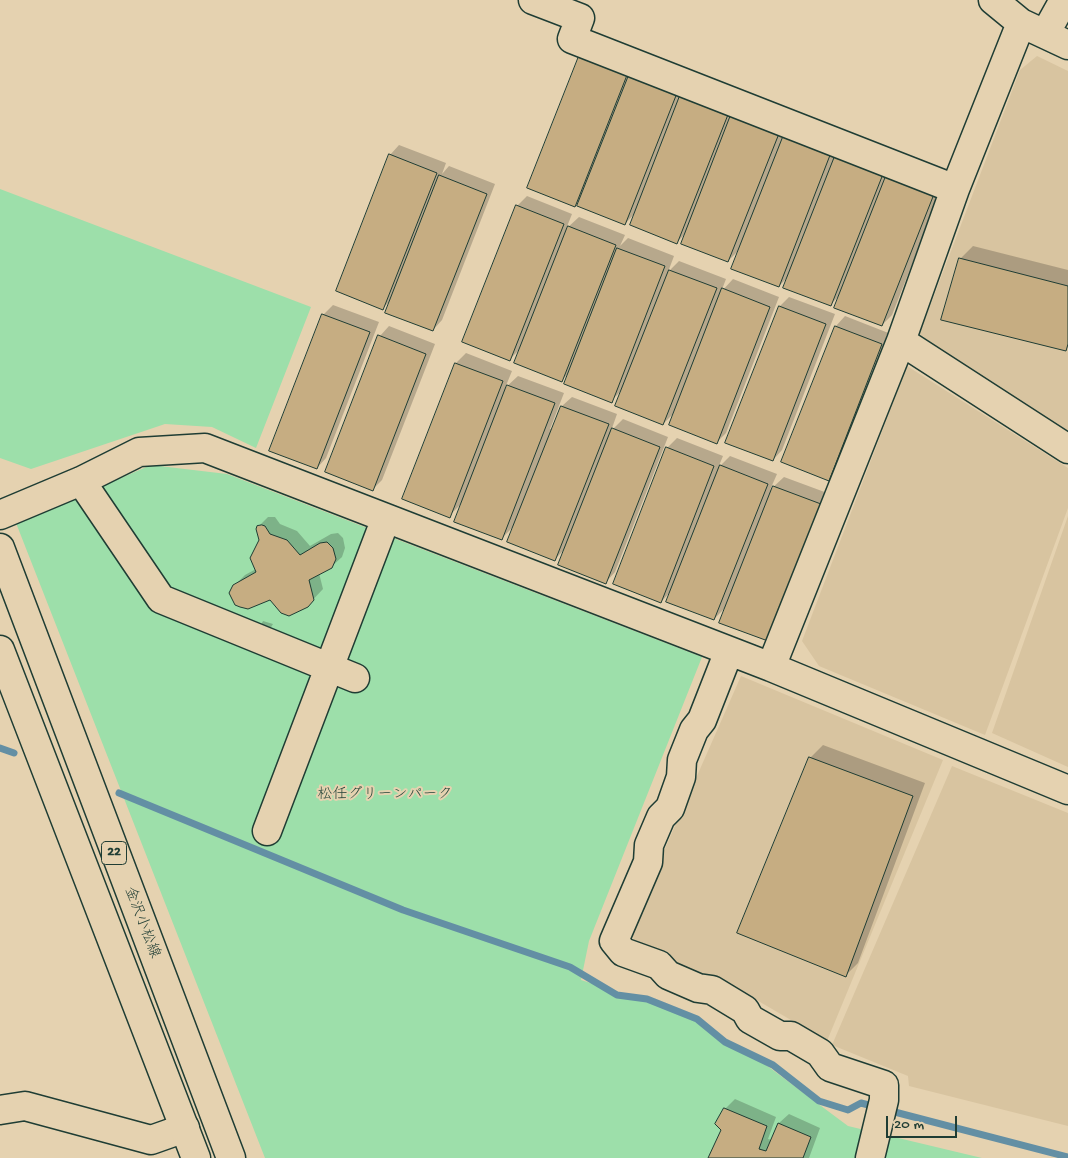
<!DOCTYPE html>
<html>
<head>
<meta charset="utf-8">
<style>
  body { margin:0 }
  #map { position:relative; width:1068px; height:1158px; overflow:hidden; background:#e5d2b0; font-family:"Gochi Hand",sans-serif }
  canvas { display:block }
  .scale { position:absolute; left:886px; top:1116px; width:71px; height:22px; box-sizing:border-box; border:2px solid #1f3d34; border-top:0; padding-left:6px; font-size:15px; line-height:18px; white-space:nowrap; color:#1f3d34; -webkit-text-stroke:4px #e5d2b0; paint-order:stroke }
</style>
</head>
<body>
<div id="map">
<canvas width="1068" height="1158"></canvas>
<div class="scale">20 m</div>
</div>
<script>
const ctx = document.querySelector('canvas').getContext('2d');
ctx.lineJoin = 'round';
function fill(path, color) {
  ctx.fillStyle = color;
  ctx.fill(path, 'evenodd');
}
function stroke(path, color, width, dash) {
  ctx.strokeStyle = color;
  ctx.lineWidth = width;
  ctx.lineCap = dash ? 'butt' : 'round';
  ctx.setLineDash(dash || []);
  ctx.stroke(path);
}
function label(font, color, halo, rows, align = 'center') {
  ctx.font = font + ' "Gochi Hand","Klee One",sans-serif';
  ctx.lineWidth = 4;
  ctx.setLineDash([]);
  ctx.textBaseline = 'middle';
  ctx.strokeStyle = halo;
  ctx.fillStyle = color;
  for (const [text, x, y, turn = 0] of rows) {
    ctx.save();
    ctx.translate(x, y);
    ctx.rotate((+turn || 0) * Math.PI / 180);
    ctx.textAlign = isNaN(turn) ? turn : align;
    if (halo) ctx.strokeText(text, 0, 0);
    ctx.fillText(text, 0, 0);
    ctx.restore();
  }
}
const built = new Path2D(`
  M1037,56l31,15v363l-149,-99 101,-265z
  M907,366l161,102v40l-83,227 -166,-69 -17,-25z
  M1068,516v251l-76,-34z
  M741,676l202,84 -116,281 -91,-53 -99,-40 -7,-20z
  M952,766l116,47v313l-159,-40 -1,-10 -76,-31z`);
const green = new Path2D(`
  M0,189l311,118 -55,141 -44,-21 -47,-3 -134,45 -31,-11z
  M151,465l76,9 475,183 -113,284 -8,39 104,33 73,46 90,67 134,32h-717l-249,-635z`);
const shadow = new Path2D(`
  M582,52l363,128 -53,135 -10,10 -41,-31 -10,10 -42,-28 -10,10 -39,-37 -12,12 -42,-28 -9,9 -42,-29 -10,11 -43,-26 -7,7z
  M399,145l47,18 -4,11 7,-8 46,18 -53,136 -9,10 -42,-30 -8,8 7,-153z
  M527,196l45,18 -6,15 13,-12 46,18 -5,11 8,-8 46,18 -6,16 11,-11 47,18 -5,13 12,-13 46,18 -53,136 -9,9 -41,-31 -13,13 -40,-35 -12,12 -41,-29 -8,8 -40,-33 -12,12 7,-153z
  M973,246l95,24v77l-3,3 -105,-91z
  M789,297l46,17 -53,136 -9,10 7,-154z
  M333,305l46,17 -53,136 -9,10 6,-153z
  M845,316l46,18 -53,136 -9,9 -46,-17 53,-136z
  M389,326l46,18 -53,136 -9,9 7,-153z
  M466,353l46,18 -7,17 13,-12 46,17 -14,36h3l9,-23 10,-9 45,17 -6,17 12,-12 45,18 -53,135 -9,10 -40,-34 -11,11 -40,-34 -14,14 -39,-36 -13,13 -46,-17 53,-136z
  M677,438l46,18 -5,12 12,-12 47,18 -7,16 14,-13 46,17 -53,136 -50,-24 -13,13 -42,-29 -11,12 6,-154z
  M268,517h7l5,7 17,7 13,15 21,-12 7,-1 5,5 2,10 -3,9 -11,10 -12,6 4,16 -16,17 -37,-7 -36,-13 11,-11 11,-6 5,-29 -4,-8 1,-5z
  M263,621l10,3 -5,8 -9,-3z
  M823,745l102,38 -67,180 -13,13 -35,-218z
  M735,1099l41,18 -8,22 4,1 7,-17 10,-9 31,14 -11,30h-100l14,-29 2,-20z`);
const stream = new Path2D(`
  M0,748l14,5
  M119,793l284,117 167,57 47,28 30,4 50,20 28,23 48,23 46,36 29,9 13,-7 15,4
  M887,1110l181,47`);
const building = new Path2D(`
  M581,51l48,19 -54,137 -48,-19z
  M631,70l48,18 -54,137 -48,-19z
  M683,88l48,19 -54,137 -47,-19z
  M734,107l48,19 -54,136 -47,-18z
  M785,132l47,18 -53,137 -48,-18z
  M837,151l48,18 -54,137 -48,-18z
  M389,154l48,19 -54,137 -47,-19z
  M888,171l48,18 -54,137 -48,-18z
  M439,175l48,19 -54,137 -48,-18z
  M516,205l48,19 -54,137 -48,-19z
  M568,226l48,19 -54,137 -48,-19z
  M617,248l48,18 -53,137 -48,-19z
  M959,258l109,28v58l-2,7 -125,-31z
  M669,270l48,18 -54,137 -48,-19z
  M722,288l48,19 -53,137 -48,-19z
  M779,306l47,18 -53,137 -48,-18z
  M322,314l48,18 -53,137 -48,-18z
  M835,326l47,18 -53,137 -48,-19z
  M378,335l48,19 -53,137 -48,-19z
  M455,363l48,18 -53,137 -48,-19z
  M507,385l48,18 -53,137 -48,-18z
  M561,406l48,18 -54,137 -48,-19z
  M612,428l48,19 -54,137 -48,-19z
  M666,447l48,19 -53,137 -48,-19z
  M720,465l48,19 -54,136 -48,-18z
  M773,486l48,18 -53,137 -49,-18z
  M262,525l3,1 5,8 17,6 13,15 20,-12 7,-1 6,6 3,11 -4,9 -23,12 5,20 -6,7 -19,9 -8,-3 -11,-13 -22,9 -8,-2 -5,-2 -6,-12 4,-8 23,-13 -6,-14 9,-18 -3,-11 1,-3z
  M809,757l104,39 -67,181 -109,-44z
  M724,1108l43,18 -8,23 7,2 12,-28 33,14 -8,21h-95l13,-28 -6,-6z`);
const minor = new Path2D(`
  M533,0l47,18 -8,21 383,150
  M993,0l28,23 47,22
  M1045,34l19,-34
  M901,341l167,108
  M81,481l80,118 194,79
  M0,515l81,-34 58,-29 66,-4 566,219 130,-326 54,-152 66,-166
  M729,651l-27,69 -8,10 -12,30 -1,17 -11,31 -9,9 -12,28 -1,17 -34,79 9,11 36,13 9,10 30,13 14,2 33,20 5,9 30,17h11l29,17 10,14 54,18v15l-14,58
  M771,667l297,123
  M267,831l119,-313
  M0,1110l25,-4 126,34 34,-12`);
const major = new Path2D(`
  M0,548l231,610
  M0,650l196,508`);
const shields = [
  [114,853,25]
];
const shieldNames = [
  ["22",114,853]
];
const parkNames = [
  ["松任グリーンパーク",385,796]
];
const streetNames = [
  ["金沢小松線",141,923,69]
];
fill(built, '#d8c4a0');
fill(green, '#9ddfaa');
fill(shadow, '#0003');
stroke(stream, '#638fa4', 7);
fill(building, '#c6ad82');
stroke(building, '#1f3d34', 1);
stroke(minor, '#1f3d34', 31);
stroke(major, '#1f3d34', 31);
stroke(minor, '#e5d2b0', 28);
stroke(major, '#e5d2b0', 28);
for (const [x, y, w] of shields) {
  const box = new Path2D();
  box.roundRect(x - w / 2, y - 11.5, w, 23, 4);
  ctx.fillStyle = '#e5d2b0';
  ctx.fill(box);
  stroke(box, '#1f3d34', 1);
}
label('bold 14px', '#1f3d34', null, shieldNames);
label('15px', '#25453a', '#e5d2b0', parkNames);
label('15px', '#1f3d34', '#e5d2b0', streetNames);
</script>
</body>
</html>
